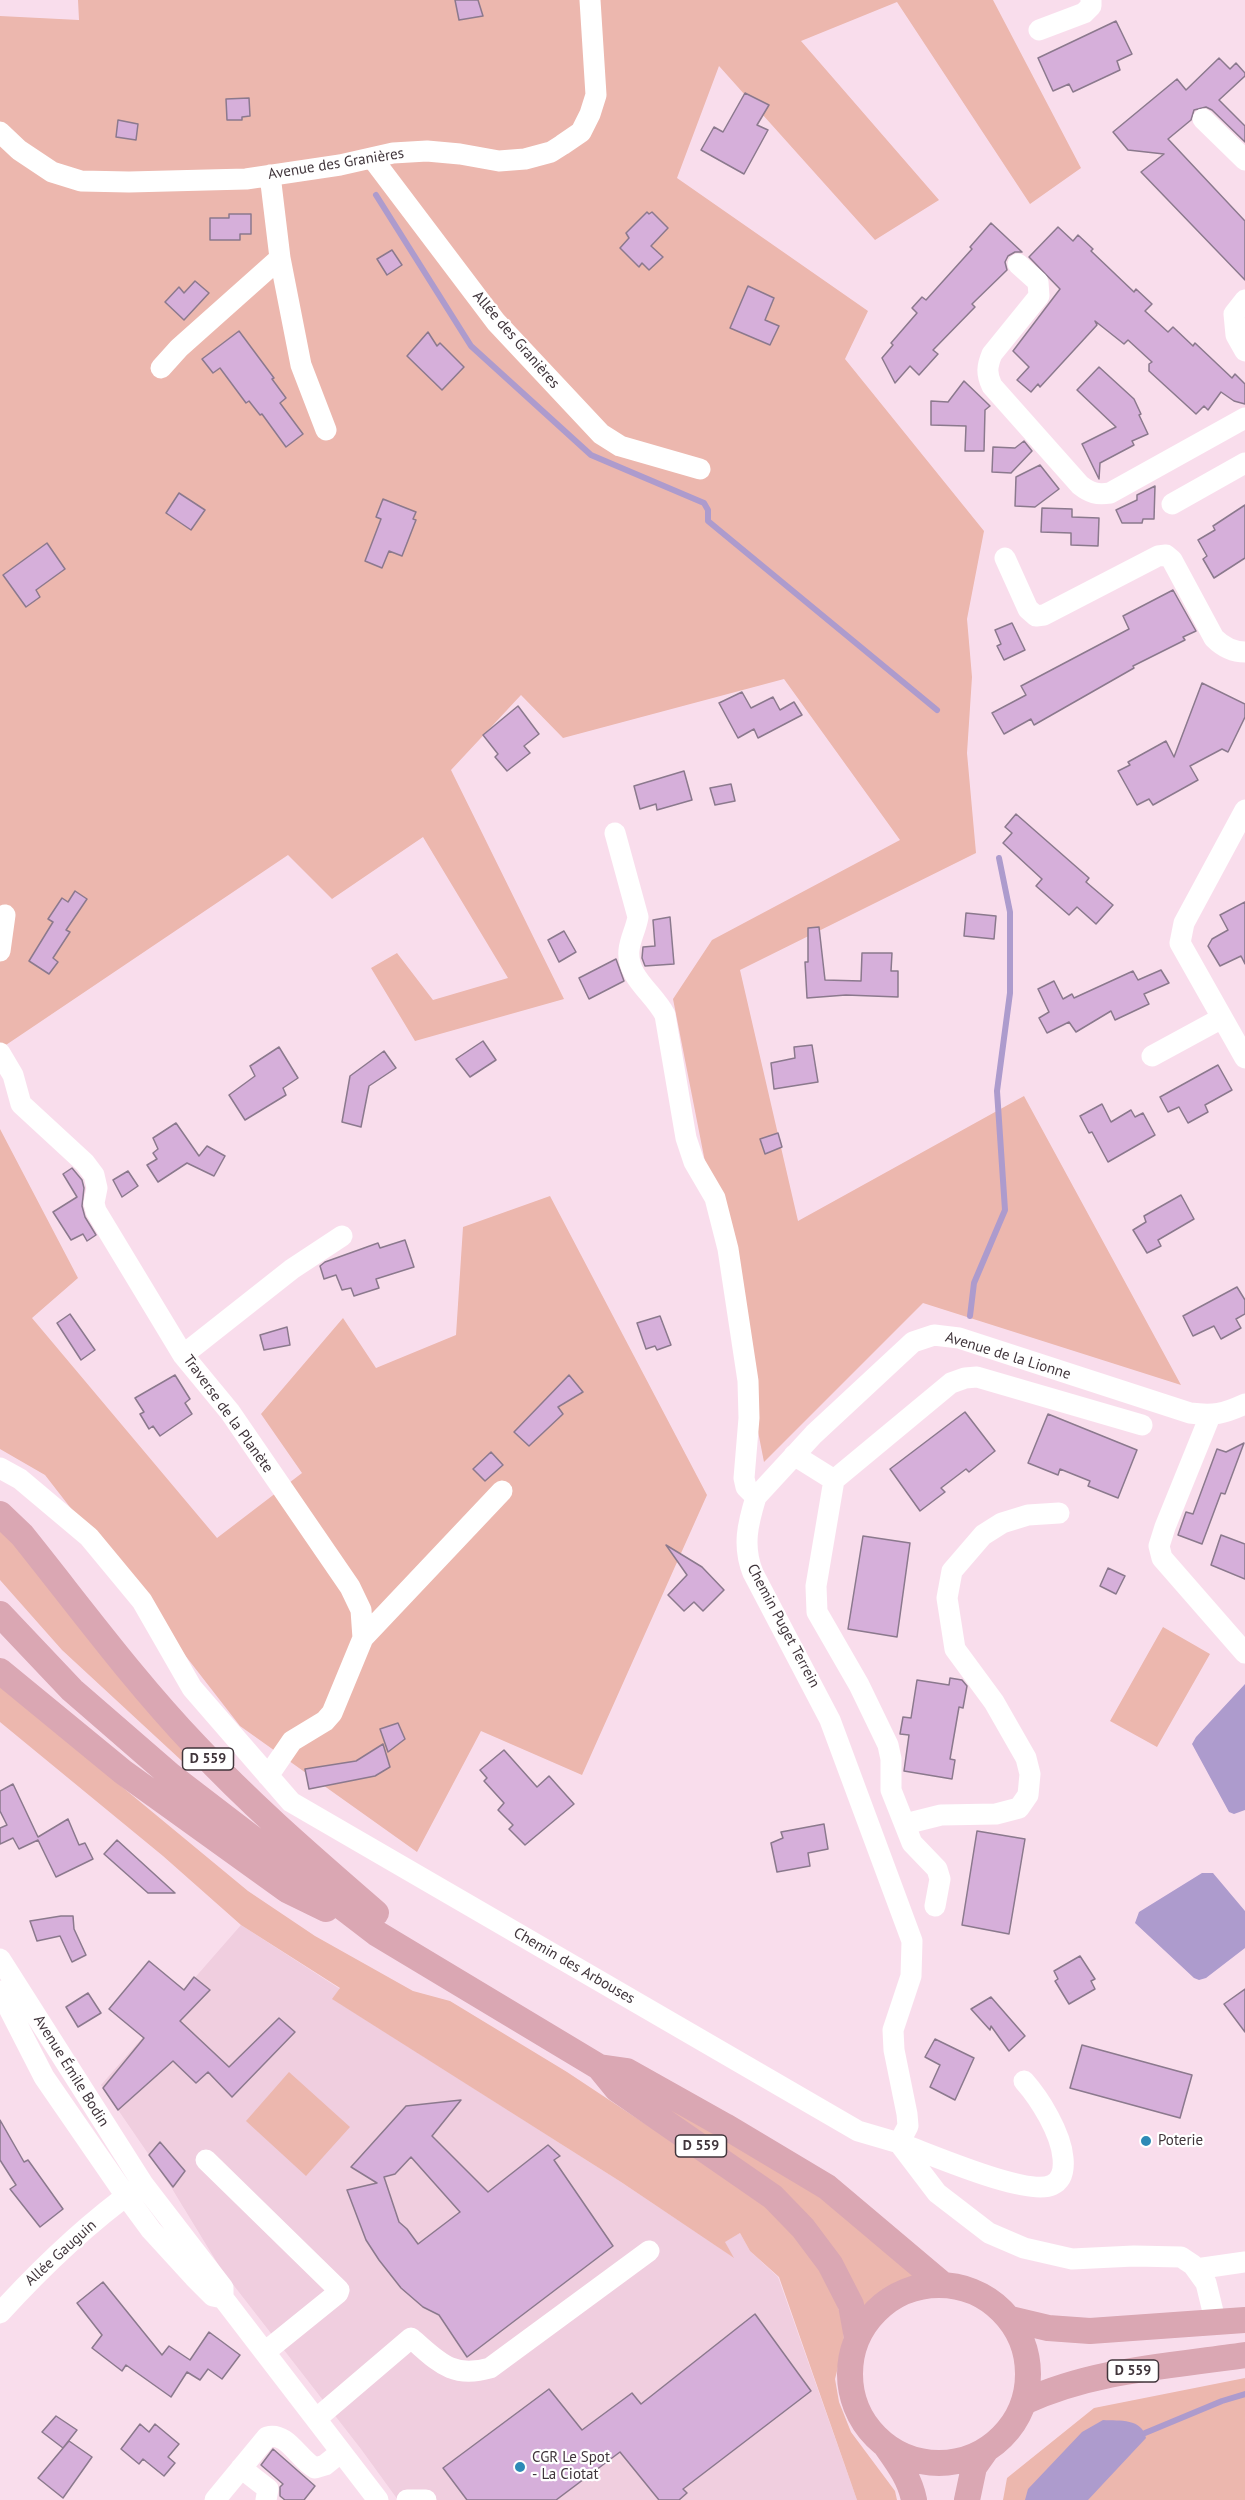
<!DOCTYPE html>
<html>
<head>
<meta charset="utf-8">
<style>
  body { margin:0 }
  canvas { display:block; background:#f9ddec }
</style>
</head>
<body>
<canvas width="1245" height="2500"></canvas>
<script>
const ctx = document.querySelector('canvas').getContext('2d');
ctx.lineJoin = 'round';
function fill(path, color) {
  ctx.fillStyle = color;
  ctx.fill(path, 'evenodd');
}
function stroke(path, color, width, dash) {
  ctx.strokeStyle = color;
  ctx.lineWidth = width;
  ctx.lineCap = dash ? 'butt' : 'round';
  ctx.setLineDash(dash || []);
  ctx.stroke(path);
}
function label(font, color, halo, rows, align = 'center') {
  ctx.font = font + ' "PT Sans",sans-serif';
  ctx.lineWidth = 4.5;
  ctx.setLineDash([]);
  ctx.textBaseline = 'middle';
  ctx.strokeStyle = halo;
  ctx.fillStyle = color;
  for (const [text, x, y, turn = 0] of rows) {
    ctx.save();
    ctx.translate(x, y);
    ctx.rotate((+turn || 0) * Math.PI / 180);
    ctx.textAlign = isNaN(turn) ? turn : align;
    if (halo) ctx.strokeText(text, 0, 0);
    ctx.fillText(text, 0, 0);
    ctx.restore();
  }
}
const built = new Path2D(`
  M241,1925l99,64 -7,10 288,183 112,75 -9,-15 16,-9 10,18 28,26 79,223h-459l-37,-51 -140,-180 -50,-82 -70,-102z`);
const green = new Path2D(`
  M78,0h915l88,168 -51,36 -133,-202 -96,39 138,159 -64,40 -156,-174 -42,112 191,133 -23,48 139,172 -17,88 5,58 -5,76 9,100 -236,117 58,251 226,-125 157,289 -258,-82 -159,159 -91,-463 39,-59 188,-100 -116,-161 -221,59 -42,-43 -70,75 113,229 -149,42 -44,-73 26,-15 36,47 75,-22 -85,-141 -91,62 -44,-44 -288,194v-1033l79,4z
  M0,1129l78,149 -46,40 185,220 85,-65 -41,-59 82,-96 33,50 80,-33 7,-108 87,-31 157,299 -125,280 -101,-44 -64,121 -177,-126 -195,-251 -45,-26z
  M0,1525l191,231 3,10 -12,-5 -120,-111 -62,-70z
  M1163,1627l47,27 -53,93 -47,-26z
  M0,1686l248,205 67,45 98,55 37,10 117,71 181,120 38,32 41,56 16,40 1,23 -9,36 4,23 12,30 44,59 2,9h-40l-78,-223 -29,-26 -10,-18 -15,9 9,16 -113,-76 -289,-183 8,-11 -99,-63 -78,-69 -163,-134z
  M289,2072l61,55 -44,49 -60,-55z
  M659,2102c88,51 186,98 255,175 -22,6 -37,17 -51,35l-10,-28 -195,-179z
  M1245,2378v122h-242l4,-22 87,-70z`);
const water = new Path2D(`
  M1245,1684v126l-11,4 -5,-2 -37,-68 4,-7z
  M1202,1873h11l32,38v37l-39,30 -7,2 -5,-2 -59,-55 4,-11z
  M1103,2420c17,1 39,-2 43,18l-58,62h-63l3,-11 54,-57z`);
const stream = new Path2D(`
  M376,195l95,151 120,109 113,48 4,7v11l229,189
  M970,1316l4,-33 31,-73 -8,-119 13,-98v-81l-11,-54
  M1145,2433l77,-32 23,-7`);
const building = new Path2D(`
  M455,0h23l5,16 -24,4z
  M1116,21l16,33 -15,7 3,9 -47,22 -4,-8 -16,7 -15,-33z
  M1219,58l11,11 6,-6 9,10v3l-26,24 26,26v16l-33,-32 -6,-3 -12,3 -3,10 -23,19 77,82v59l-104,-108 23,-18 -36,-4 -15,-18 64,-53 9,11z
  M745,93l24,12 -12,20 11,5 -24,44 -43,-24 13,-23 9,5z
  M249,98l1,18 -8,1v3h-15l-1,-21z
  M118,120l20,4 -2,16 -20,-3z
  M647,212l2,2 3,-2 16,16 -17,18 12,11 -14,13 -7,-7 -3,4 -19,-19 9,-10 -3,-5z
  M229,214h22v20h-11v6h-30v-22h19z
  M991,223l31,29h-7l-7,4 -3,6 2,8 -35,34 3,3 -42,43 5,4 -19,21 -9,-9 -15,17 -13,-25 11,-13 -2,-2 26,-30 -5,-5 10,-11 4,3 46,-51 -2,-2z
  M1058,227l15,14 5,-6 15,14 -2,2 43,41 2,-3 16,15 -7,7 23,21 5,-5 20,19 2,-3 37,35 3,-4 10,10v20l-11,-3 -13,-9 -13,18 -4,-4 -8,8 -47,-43v-7l3,-2 -24,-22 -4,4 -29,-23 2,4 -57,62 -2,-3 -7,8 -14,-12 12,-13 -16,-16 47,-62 -31,-32z
  M392,250l10,15 -15,10 -10,-16z
  M195,281l14,12 -25,27 -19,-18 14,-15 5,6z
  M748,286l26,12 -9,22 14,6 -9,19 -40,-17z
  M239,331l35,47 -2,1 14,19 -6,5 23,31 -17,13 -24,-33 -2,1 -11,-14 -3,2 -26,-35 -7,5 -11,-14z
  M428,332l9,14 3,-3 24,24 -22,23 -35,-34z
  M1099,367l35,32 7,15 -2,1 9,19 -16,7 2,4 -34,18 -1,16 -17,-35 34,-17 -39,-37z
  M964,381l26,25 -5,4 -1,41h-19l1,-25 -35,-1v-24l17,1z
  M1024,441l8,10 -21,22 -19,-1 1,-25 22,1z
  M1040,465l19,24 -24,18 -20,-1 1,-29z
  M1155,486l-1,33h-11l-1,4h-20l-6,-13 21,-10v-5z
  M179,493l26,17 -14,20 -25,-17z
  M383,499l33,13 -3,7 3,1 -14,36 -13,-5 -7,17 -17,-7 16,-42 -5,-2z
  M1245,505v53l-31,20 -11,-19 4,-3 -9,-16 17,-10 -2,-4z
  M1042,508l30,1v8l27,1 -1,28 -27,-1v-12l-30,-1z
  M47,543l18,26 -29,21 4,7 -14,10 -23,-32z
  M1173,590l23,41 -13,6 2,3 -52,26 1,2 -100,57 -3,-6 -27,15 -12,-21 34,-18 -5,-9 108,-57 -6,-13z
  M1012,623l13,27 -21,10 -7,-14 4,-2 -6,-14z
  M1202,683l43,21v13l-17,35 -6,-3 -32,17 8,14 -45,25 -4,-6 -12,6 -19,-34 12,-6 -2,-3 38,-21 8,16z
  M742,692l9,16 22,-11 7,13 14,-8 8,13 -44,23 -4,-9 -16,9 -19,-35z
  M518,706l21,28 -15,12 6,7 -23,18 -12,-14 3,-3 -15,-19z
  M684,771l8,29 -35,10 -1,-6 -16,5 -6,-23z
  M731,784l4,17 -20,4 -5,-17z
  M1016,814l73,64 -3,4 27,23 -17,19 -19,-17 -8,8 -33,-29 6,-7 -39,-36 9,-10 -7,-6z
  M75,891l12,8 -21,31 4,2 -17,26 5,4 -9,12 -20,-13 24,-39 -5,-3 14,-21 6,4z
  M1245,902v62l-4,-8 -21,10 -12,-20 4,-7 16,-9 -8,-15z
  M966,913l30,3 -2,23 -30,-3z
  M670,917l4,47 -29,2 -3,-8 1,-11 12,-1 -2,-26z
  M819,927l6,53 36,1 1,-28h30l-1,18h7v26l-52,-2 -39,3 -2,-36h3v-34z
  M564,931l12,21 -17,10 -11,-22z
  M616,959l8,22 -35,18 -10,-21z
  M1161,970l8,13 -25,11 5,10 -34,16 -4,-9 -35,21 -7,-10 -22,11 -8,-15 10,-6 -11,-23 16,-8 9,18 9,-5 2,4 59,-27 5,9z
  M483,1041l13,19 -26,17 -14,-18z
  M812,1045l6,37 -44,7 -3,-26 24,-5 -1,-11z
  M279,1047l19,31 -15,10 3,7 -41,25 -16,-25 26,-19 -5,-10z
  M384,1051l12,17 -27,18 -8,41 -19,-5 8,-46z
  M1218,1065l14,25 -27,15 3,7 -20,11 -9,-16 -11,5 -8,-15z
  M1102,1104l9,18 20,-12 4,7 8,-4 12,22 -47,27 -16,-30 -3,1 -9,-17z
  M176,1123l23,33 8,-10 18,10 -11,20 -27,-13 -29,19 -11,-17 10,-6 -4,-6 5,-4 -5,-11z
  M778,1133l4,14 -17,7 -5,-15z
  M72,1168l10,12 2,8 -2,18 3,11 11,18 -9,6 -4,-7 -12,6 -18,-28 24,-15 -14,-23z
  M128,1171l10,15 -16,11 -9,-17z
  M1181,1195l13,24 -36,21 3,6 -14,7 -14,-23 13,-8 -2,-6z
  M405,1240l9,27 -38,12 3,9 -25,8 -3,-8 -9,2 -6,-15 -12,4 -4,-13 5,-4 53,-19 2,5z
  M1237,1287l8,13v14l-9,5 5,9 -20,11 -7,-13 -21,10 -10,-20z
  M70,1314l25,36 -14,10 -24,-37z
  M660,1316l11,29 -14,5 -2,-4 -9,3 -9,-26z
  M287,1327l3,18 -26,5 -4,-15z
  M175,1375l15,24 -5,4 7,11 -32,22 -7,-10 -4,3 -9,-15 4,-2 -9,-14z
  M569,1375l14,17 -25,15 5,7 -34,32 -15,-14z
  M965,1412l30,39 -26,21 -3,-3 -25,19 4,4 -25,19 -30,-42z
  M1048,1414l89,36 -19,48 -30,-12 2,-5 -30,-12 -2,6 -30,-12z
  M1244,1443l-19,51 -4,-1 -19,51 -24,-9 8,-23 7,2 24,-65 9,3z
  M491,1452l12,13 -18,16 -12,-12z
  M1221,1535l24,9v35l-34,-14z
  M863,1536l47,7 -13,94 -49,-8z
  M666,1545l36,22 22,23 -21,21 -9,-9 -10,9 -16,-16 19,-20z
  M1108,1568l17,8 -9,18 -16,-8z
  M950,1678l12,2 5,6 -4,22 -4,-1 -9,52 5,1 -3,19 -48,-8 5,-36 -9,-1 3,-17 8,1 6,-38 32,5z
  M398,1723l7,16 -17,13 -8,-23z
  M383,1744l7,23 -15,9 -66,13 -4,-20 51,-8z
  M504,1750l33,37 12,-11 25,28 -49,41 -16,-16 4,-4 -15,-15 6,-7 -20,-22 3,-3 -7,-8z
  M13,1784l25,53 30,-18 11,26 6,-2 8,16 -37,18 -18,-37 -19,9 -6,-11 -13,6v-16l7,-3 -7,-14v-20z
  M824,1824l4,25 -20,4 2,13 -33,6 -6,-29 12,-5 -2,-6z
  M977,1831l48,8 -16,95 -47,-9z
  M117,1840l58,53h-27l-44,-39z
  M61,1916h12l1,13 12,26 -14,7 -12,-26 -23,5 -7,-20z
  M1080,1956l15,23 -4,2 4,8 -26,15 -14,-23 3,-2 -4,-8z
  M149,1961l35,29 10,-13 16,13 -30,31 49,46 50,-49 16,14 -63,65 -24,-25 -12,11 -23,-22 -55,49 -15,-22 41,-50 -35,-29z
  M1245,1989v43l-21,-28z
  M88,1993l13,20 -23,14 -12,-20z
  M991,1997l34,39 -16,15 -18,-25 -1,4 -19,-21z
  M935,2039l39,19 -19,42 -25,-13 10,-22 -15,-8z
  M1082,2045l110,30 -12,43 -110,-30z
  M461,2100l-29,36 56,56 60,-47 12,11 -6,4 59,86 -146,111 -28,-42 -16,-8 -22,-19 -22,-28 -13,-20 -19,-50 30,-7 -26,-16 55,-61zM411,2157l49,55 -42,32 -11,-15 -8,-7 -15,-45 11,-3z
  M0,2120l24,42 4,-2 35,49 -23,18 -30,-38 6,-4 -16,-25z
  M160,2142l25,29 -12,16 -24,-32z
  M103,2282l59,73 7,-9 21,14 19,-28 31,23 -18,24 -14,-10 -8,11 -13,-8 -16,25 -45,-32 -4,6 -30,-23 10,-13 -25,-32z
  M755,2314l56,77 -128,98 4,4 -8,7h-20l-39,-48 -64,48h-89l-24,-32 106,-79 33,41 50,-37 9,11z
  M56,2416l21,14 -14,18 -21,-16z
  M140,2424l9,8 6,-8 24,20 -11,13 7,6 -11,13 -21,-17 -4,5 -18,-15z
  M69,2441l23,16 -29,41 -25,-20z
  M273,2449l42,37 -11,14h-19l-5,-4v-9l3,-3 -22,-19z`);
const minor = new Path2D(`
  M1039,30l45,-17 7,-7v-6
  M1203,119l42,41
  M0,132l19,18 33,22 29,9 48,1 117,-3 94,-14 53,-12 34,-2 33,3 39,7 26,-2 26,-7 11,-7 19,-13 9,-18 6,-19 -6,-95
  M372,158l124,164 105,112 19,12 80,23
  M280,258l21,107 25,65
  M1018,264l20,18 1,14 -47,58c-5,12 -6,20 0,32l88,99c10,8 17,10 30,8l135,-75
  M1245,300l-11,14 2,21 9,16
  M161,368l18,-20 101,-90 -10,-83
  M1172,504l73,-41
  M1005,558l23,51 8,7 8,-1 114,-59 8,-1 6,5 42,78c9,9 18,14 31,14
  M1245,810l-61,113 -4,20 65,115
  M615,833l23,84c-2,12 -8,22 -9,33 -3,27 25,43 36,65l21,123 8,24 21,36 13,51 20,132 1,37 -5,60 2,9 10,10c-8,26 -14,49 -3,76l77,147 82,221 -1,35 -18,54 1,20 13,64 1,12 -9,17c29,10 128,54 153,42 11,-5 12,-17 11,-27 -2,-25 -23,-59 -39,-77
  M0,951l5,-36
  M0,1053l13,22 8,29 64,59 9,12 3,13 -3,15 2,8 87,144 47,57 120,175 11,23 2,28 -31,75 -7,8 -33,20 -24,35
  M1152,1056l70,-38
  M183,1355l109,-86 50,-33
  M1210,1416l-45,111 -6,19 3,12 83,95
  M794,1455l40,25 -18,106 1,26 42,73 29,60 3,14v31l21,53 25,26 3,10 -5,27
  M0,1468l20,11 69,58 53,64 50,87 99,114 567,329 41,12 38,50 52,40 35,15 48,11 62,-3 47,1 12,8 13,18 10,41
  M834,1480l117,-97 14,-5 12,-1 165,48
  M756,1497l58,-63 99,-92 21,-7 25,3 231,75c24,3 33,1 55,-9
  M363,1638l139,-147
  M905,1824l36,-9 55,-1 23,-6 9,-13 2,-21 -4,-16 -32,-56 -39,-53 -8,-51 5,-27 31,-36 19,-12 26,-8 31,-2
  M0,1959l143,225 80,104v10l155,202
  M0,1991l44,86 82,119 25,34 43,47 19,19 10,2
  M206,2160l133,130 -1,3 -73,59
  M1196,2269l49,-7
  M0,2313c41,-45 87,-89 137,-125
  M316,2419l95,-81c27,23 40,41 79,30l159,-117
  M241,2468l27,21 -2,11
  M215,2500l52,-63c20,-6 32,23 48,31l10,-3 16,-13
  M407,2500h19`);
const major = new Path2D(`
  M0,1514l22,21c57,71 111,145 174,211 56,60 118,113 180,167
  M0,1614l72,76 98,85 206,158 223,134 18,22 156,108 30,31 27,36 21,41 6,33
  M0,1671l123,101 164,118 39,19
  M599,2067l28,4 98,55 102,61 115,97
  M850 2374a89 89 0 1 1 178 0a89 89 0 1 1-178 0Z
  M1010,2319l38,9 42,3 155,-11
  M1024,2402c69,-32 146,-36 221,-47
  M886,2446c12,17 24,33 28,54
  M967,2500l7,-33 12,-17`);
const markers = [
  [1146,2141,6,"#2d8ab6"],
  [520,2467,6,"#2d8ab6"]
];
const shields = [
  [208,1759,51],
  [701,2146,51],
  [1133,2371,51]
];
const shieldNames = [
  ["D 559",208,1759],
  ["D 559",701,2146],
  ["D 559",1133,2371]
];
const streetNames = [
  ["Avenue des Granières",336,164,-9],
  ["Allée des Granières",516,340,49],
  ["Avenue de la Lionne",1008,1356,17],
  ["Traverse de la Planète",228,1414,54],
  ["Chemin Puget Terrein",783,1626,62],
  ["Chemin des Arbouses",574,1966,30],
  ["Avenue Émile Bodin",71,2071,58],
  ["Allée Gauguin",61,2253,-42]
];
const poiNames = [
  ["Poterie",1158,2141],
  ["CGR Le Spot",532,2458],
  ["- La Ciotat",532,2475]
];
fill(built, '#f0cedf');
fill(green, '#ecb7ae');
fill(water, '#ad9bcd');
stroke(stream, '#ad9bcd', 6);
fill(building, '#d6afda');
stroke(building, '#8b798d', 1.5);
stroke(minor, '#fff', 21);
stroke(major, '#daa7b3', 26);
for (const [x, y, r, color] of markers) {
  const dot = new Path2D();
  dot.arc(x, y, r, 0, 2 * Math.PI);
  ctx.fillStyle = color;
  ctx.fill(dot);
  stroke(dot, '#fff', 2);
}
for (const [x, y, w] of shields) {
  const box = new Path2D();
  box.roundRect(x - w / 2, y - 11, w, 22, 4.5);
  ctx.fillStyle = '#fff';
  ctx.fill(box);
  stroke(box, '#40353b', 1.5);
}
label('bold 14px', '#40353b', null, shieldNames);
label('15px', '#40353b', '#fff', streetNames);
label('15px', '#40353b', '#fff', poiNames, 'left');
</script>
</body>
</html>
